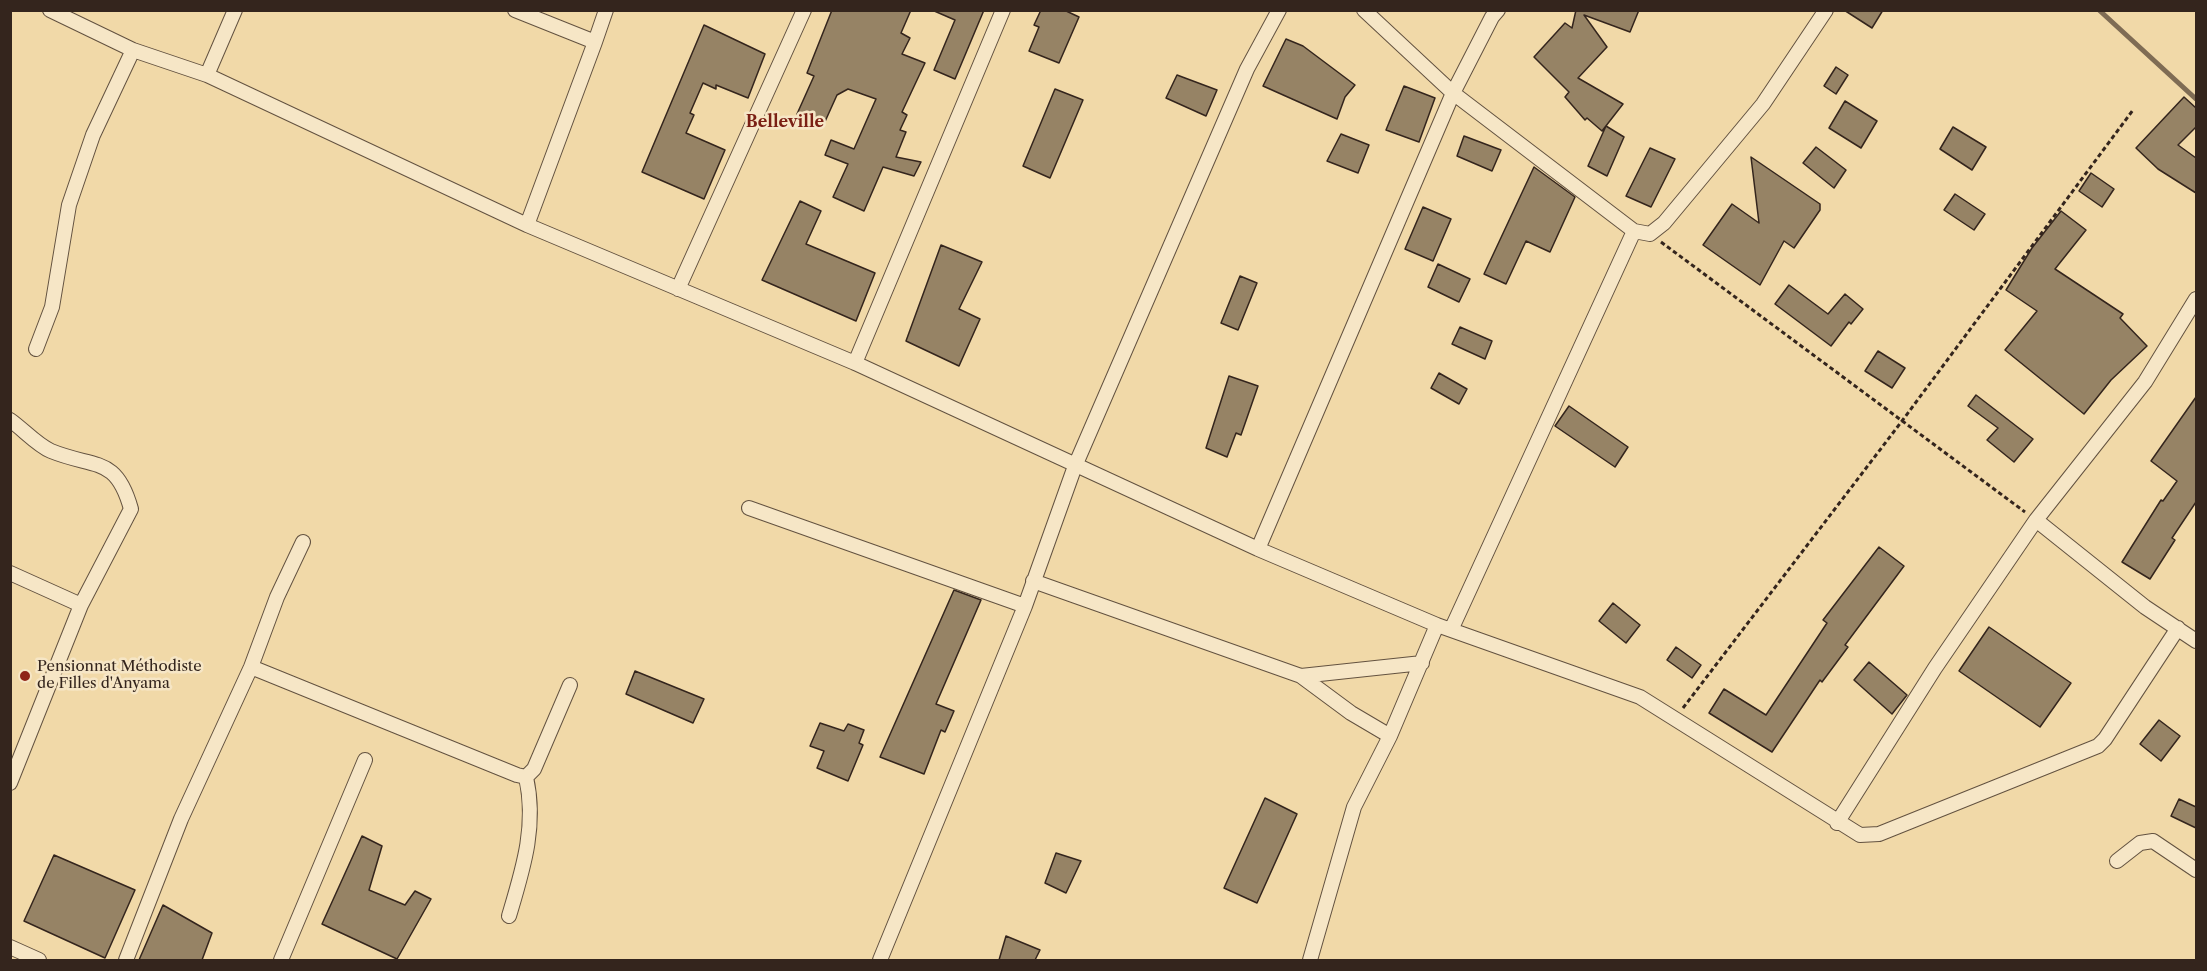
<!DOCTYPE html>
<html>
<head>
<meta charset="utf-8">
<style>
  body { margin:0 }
  #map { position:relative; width:2207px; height:971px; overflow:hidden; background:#f1d9a8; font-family:"Libre Caslon Text",serif }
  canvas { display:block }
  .frame { position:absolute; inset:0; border:12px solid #34251d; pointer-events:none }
</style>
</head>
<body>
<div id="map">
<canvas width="2207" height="971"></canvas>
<div class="frame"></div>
</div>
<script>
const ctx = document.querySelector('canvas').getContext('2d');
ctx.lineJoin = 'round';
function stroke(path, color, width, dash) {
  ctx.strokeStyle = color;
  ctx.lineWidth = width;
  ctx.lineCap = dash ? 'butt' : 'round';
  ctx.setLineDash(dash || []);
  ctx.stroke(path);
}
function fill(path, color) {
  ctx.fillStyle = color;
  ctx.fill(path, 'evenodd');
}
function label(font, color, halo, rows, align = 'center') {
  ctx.font = font + ' "Libre Caslon Text",serif';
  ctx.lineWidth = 5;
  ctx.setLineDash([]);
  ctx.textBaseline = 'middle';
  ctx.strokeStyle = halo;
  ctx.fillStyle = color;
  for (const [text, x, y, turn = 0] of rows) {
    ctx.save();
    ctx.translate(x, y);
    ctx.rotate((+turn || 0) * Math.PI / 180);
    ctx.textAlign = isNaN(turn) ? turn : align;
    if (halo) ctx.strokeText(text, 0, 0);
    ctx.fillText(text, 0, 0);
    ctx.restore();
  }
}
const stream = new Path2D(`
  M2099,10l97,89`);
const building = new Path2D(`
  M832,10h79l-10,23 9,5 -8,16 23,9 -23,49 5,3 -7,15 6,2 -10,25 25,5 -7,14 -31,-9 -19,44 -31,-14 15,-33 -23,-9 6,-15 23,9 22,-50 -28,-10 -11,6 -14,31 -26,-12 17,-38 -7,-3z
  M984,10l-29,69 -21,-9 21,-50 -23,-10z
  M1041,10h23l15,7 -20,46 -30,-12 10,-24 -5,-2z
  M1576,10h63l-9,22 -46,-17 23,32 -29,31 45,26 -21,27 -15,-13 -2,2 -20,-23 4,-5 -35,-35 31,-34 7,5z
  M1844,10h39l-11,18z
  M704,25l61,29 -17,44 -32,-13v4l-13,-6 -13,30 4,2 -8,18 39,17 -21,49 -62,-27z
  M1286,39l17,7 52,39 -10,12 -8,22 -74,-33z
  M1836,67l12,8 -12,19 -12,-8z
  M1177,75l40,15 -11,26 -40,-18z
  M1404,86l31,12 -16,44 -33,-12z
  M1055,89l28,11 -33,78 -27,-12z
  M2184,97l12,11v19l-18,18 18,13v35l-38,-24 -22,-21z
  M1845,101l32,20 -16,27 -32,-20z
  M1606,126l18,11 -17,39 -19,-10z
  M1953,127l33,20 -14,23 -32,-21z
  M1341,134l28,11 -11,28 -31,-12z
  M1464,136l37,14 -9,21 -35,-15z
  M1816,147l30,23 -12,18 -31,-25z
  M1650,148l25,11 -24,48 -25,-11z
  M1751,157l69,47v6l-26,38 -10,-7 -24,44 -57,-40 29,-41 27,19z
  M1534,167l41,30 -25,55 -24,-11 -20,43 -22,-10z
  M2091,173l23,16 -12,18 -23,-16z
  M1955,194l30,20 -11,16 -30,-20z
  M800,201l21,10 -15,33 69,29 -19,48 -94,-41z
  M1423,207l28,12 -18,42 -28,-12z
  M2061,211l25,19 -31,39 68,45 -3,4 27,28 -36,34 -27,34 -79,-64 32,-39 -31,-21 26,-42z
  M941,245l41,17 -23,47 21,10 -21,47 -53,-25z
  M1438,264l32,15 -11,23 -31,-15z
  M1240,276l17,7 -19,47 -17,-7z
  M1789,285l39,29 17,-20 18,15 -12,15 -2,-2 -18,24 -56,-42z
  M1460,327l32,14 -7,18 -33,-15z
  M1878,351l27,17 -13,20 -27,-17z
  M1439,373l28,16 -8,15 -28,-16z
  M1229,376l29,10 -17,49 -5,-2 -9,24 -21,-9z
  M1976,395l57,44 -19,23 -27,-22 11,-12 -30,-22z
  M2196,397v105l-24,36 3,2 -25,39 -28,-17 39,-62 2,1 14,-20 -26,-20z
  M1569,406l59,41 -13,20 -60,-41z
  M1879,547l25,19 -59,79 3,2 -26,35 -2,-2 -48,72 -63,-39 15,-24 42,26 61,-92 -4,-3z
  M954,590l27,10 -45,104 18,7 -9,21 -4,-2 -17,44 -44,-17z
  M1613,603l27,22 -14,18 -27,-22z
  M1989,627l82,56 -31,44 -81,-56z
  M1676,647l25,18 -9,13 -25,-18z
  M1869,662l38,33 -15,19 -38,-34z
  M635,671l69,28 -11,24 -67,-29z
  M2159,720l21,16 -19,25 -21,-17z
  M820,723l24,8 4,-7 16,6 -5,13 4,2 -15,36 -31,-13 7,-17 -14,-5z
  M1265,798l32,16 -40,89 -33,-15z
  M2179,799l17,8v21l-25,-12z
  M362,836l20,10 -13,44 36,15 10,-14 16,8 -34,60 -75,-35z
  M1056,853l25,8 -15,32 -21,-10z
  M54,855l81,35 -30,68 -81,-37z
  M163,905l49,28 -10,27h-63z
  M1006,936l34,14 -5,10h-36z`);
const path = new Path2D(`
  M1661,242l364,270
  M1683,708l219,-287 231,-311`);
const minor = new Path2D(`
  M50,10l83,40 74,25 320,150 328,138 403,186 179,76 203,72 220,138 19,-1 219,-88 7,-7 73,-111
  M515,10l80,32 -68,183
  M1364,10l89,83 181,138 16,3 14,-11 99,-119 63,-94
  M595,42l11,-32
  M207,75l28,-65
  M678,289l126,-279
  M36,349l16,-42 17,-102 24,-70 40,-85
  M855,363l148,-353
  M10,420c13,9 27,25 41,31 44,18 65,4 80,58l-50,96 -71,178
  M749,508l276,98
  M2036,520l109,87 51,34
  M1258,549l195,-456 39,-76 6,-7
  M10,573l71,32
  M1033,581l268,95 121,-13
  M1451,630l183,-399
  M251,667l266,108 9,2 8,-8 36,-84
  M1301,676l50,37 39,23
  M1837,823l98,-155 101,-148 109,-138 51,-83
  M2117,861l23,-18 13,-2 43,29
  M509,916c14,-47 28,-90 17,-139
  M10,947l29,13
  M126,960l55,-141 70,-152 26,-70 26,-55
  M281,960l84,-200
  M880,960l145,-354 50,-140 172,-397 32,-59
  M1310,960l44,-153 36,-71 47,-111`);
const markers = [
  [25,676,6,"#8f2418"]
];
const poiNames = [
  ["Pensionnat Méthodiste",37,667],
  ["de Filles d'Anyama",37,684]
];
const neighbourhoodNames = [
  ["Belleville",785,122]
];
stroke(stream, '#7f6c54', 5);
fill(building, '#968365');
stroke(building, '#34251d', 1.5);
stroke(minor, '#635240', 16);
stroke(path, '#34251d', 3, [4.5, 3]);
stroke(minor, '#f6e6c6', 14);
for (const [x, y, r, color] of markers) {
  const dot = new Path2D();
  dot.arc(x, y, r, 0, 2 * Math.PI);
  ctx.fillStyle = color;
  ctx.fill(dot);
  stroke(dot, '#f6e6c6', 2);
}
label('15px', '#34251d', '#f6e6c6', poiNames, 'left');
label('bold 16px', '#7a1f14', '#f6e6c6', neighbourhoodNames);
</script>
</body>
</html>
